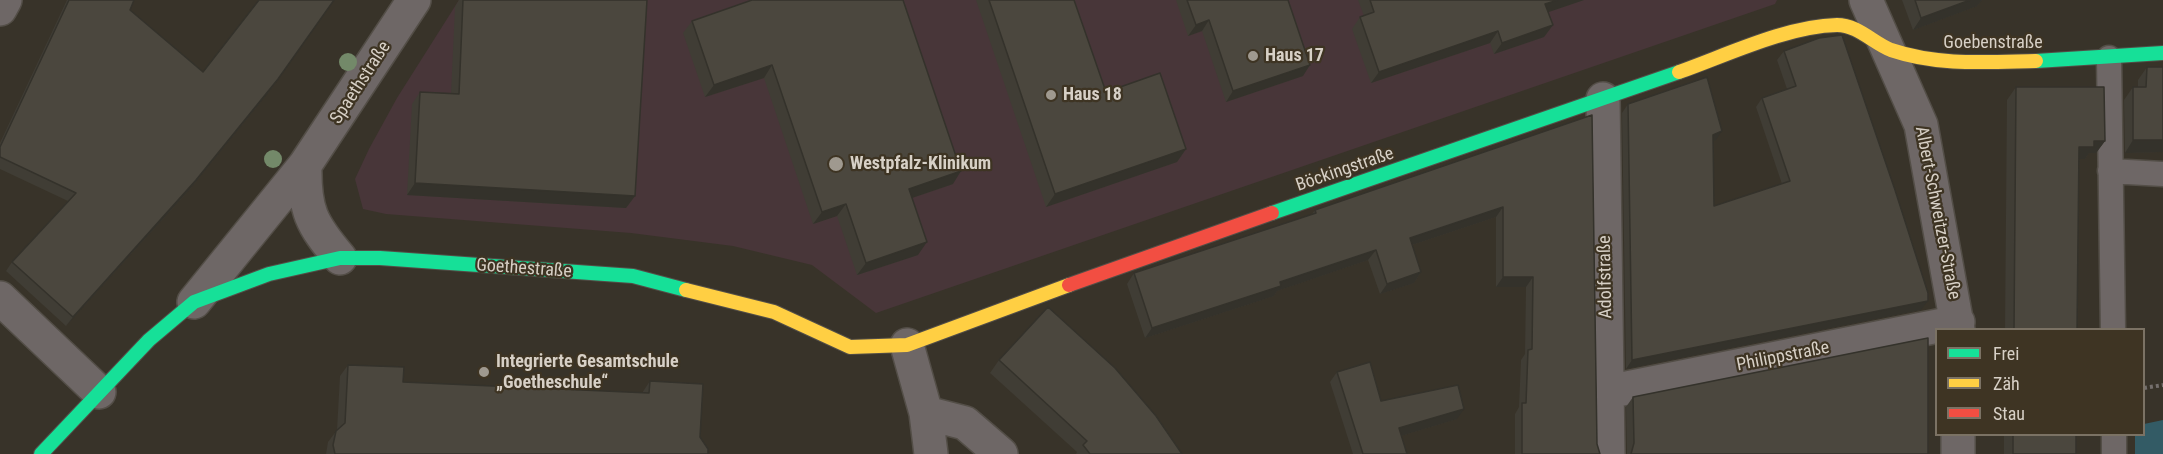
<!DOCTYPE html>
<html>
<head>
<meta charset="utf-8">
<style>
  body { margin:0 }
  #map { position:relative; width:2163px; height:454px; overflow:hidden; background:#383329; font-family:"Roboto Condensed",sans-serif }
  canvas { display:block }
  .legend { position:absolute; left:1935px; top:328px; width:210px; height:108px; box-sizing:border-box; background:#3e3423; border:2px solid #7b7264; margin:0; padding:8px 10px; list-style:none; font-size:18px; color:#d7d0c6 }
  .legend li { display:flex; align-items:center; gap:12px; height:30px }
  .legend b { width:30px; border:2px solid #7b7264 }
</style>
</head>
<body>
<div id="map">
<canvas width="2163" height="454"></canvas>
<ul class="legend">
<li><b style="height:8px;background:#16e098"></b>Frei</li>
<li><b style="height:8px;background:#ffcf43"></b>Zäh</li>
<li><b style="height:8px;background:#f24e42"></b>Stau</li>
</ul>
</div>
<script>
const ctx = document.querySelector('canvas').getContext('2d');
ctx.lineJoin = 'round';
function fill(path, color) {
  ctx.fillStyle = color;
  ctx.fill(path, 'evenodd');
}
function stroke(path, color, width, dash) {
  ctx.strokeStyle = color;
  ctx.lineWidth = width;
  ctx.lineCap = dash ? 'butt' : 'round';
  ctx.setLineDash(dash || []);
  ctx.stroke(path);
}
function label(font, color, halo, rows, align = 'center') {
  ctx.font = font + ' "Roboto Condensed",sans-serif';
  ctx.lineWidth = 4.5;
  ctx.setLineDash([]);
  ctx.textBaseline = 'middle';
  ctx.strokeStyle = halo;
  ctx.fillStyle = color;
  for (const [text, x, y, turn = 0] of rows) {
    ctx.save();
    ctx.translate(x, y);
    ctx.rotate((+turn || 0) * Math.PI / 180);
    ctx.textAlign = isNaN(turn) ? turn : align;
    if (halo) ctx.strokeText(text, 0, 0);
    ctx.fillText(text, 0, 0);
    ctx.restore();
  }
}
const medical = new Path2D(`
  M459,0h1318l-2,4 -899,309 -64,-48 -79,-19 -102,-13 -245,-19 -23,-5 -8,-30 14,-30 28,-51z`);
const water = new Path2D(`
  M2163,420v34h-28v-19l9,-1v-10z`);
const path = new Path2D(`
  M2144,388l19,-3`);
const lane = new Path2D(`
  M2109,58l4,272
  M2110,171l53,3
  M2114,454v-20`);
const street = new Path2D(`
  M1866,0l55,125 37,205
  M0,9l5,-9
  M1603,99l5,355
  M305,165c-1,45 6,59 35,93
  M0,298l99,94
  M194,302l111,-137 109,-165
  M907,345l19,68 39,10 36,31
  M1607,392l351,-70
  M926,413l5,41
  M1958,454v-20`);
const fast = new Path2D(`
  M2036,61l127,-8
  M1272,213l407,-141
  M41,454l108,-114 45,-38 75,-28 71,-16h40l253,18 53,14`);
const slow = new Path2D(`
  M1679,72c48,-17 108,-46 158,-47 21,0 36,18 54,25 47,16 96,12 145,11
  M686,290l88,22 76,35 57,-2 162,-60`);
const jam = new Path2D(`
  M1069,285l203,-72`);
const trees = [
  [348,62],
  [273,159]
];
const wall = new Path2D(`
  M67,0h67l-4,10 73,62 131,-72 -62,88 -82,101 -124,137 -60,-55 6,-9 56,-61 -68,-32v-26z
  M459,0h188l-12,196 -9,12 -219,-13 5,-91 8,-12 31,1 4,-86z
  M752,0l201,184 -41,14 6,57 -61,20 -20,-59 -24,8 -49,-146 -59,19 -22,-64 9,-12z
  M976,0h98l32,92 80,57 -9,13 -131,45z
  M1176,0h112l15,76 -77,26 -24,-71 -14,5z
  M1358,0h226l-36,12 5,13 -9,12 -50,17 -4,-11 -119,40 -19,-54 8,-12 4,-1z
  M1902,0h80l-5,6 -64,24z
  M1784,51l137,259 -295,59 -4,-256 6,-9 88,36 -3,1 1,65 68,-22 -26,-77 6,-9 25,-9 -10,-29z
  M2147,67h16v85l-38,1 -1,-53 9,-13h5v-7z
  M2016,87l89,54 -9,12h-7l-4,6h-7l-1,171h-72l2,-230z
  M1592,115l5,329 3,10h-85v-40l4,-7 2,-47 4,-6 1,-67h-30v-70l-84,28 9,27 -7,11 -34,11 -12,-34 -91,31 -3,5 -129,42 -18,-54 7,-11 178,-59 3,-4z
  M999,360l183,94h-106l1,-2 -87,-79z
  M348,365l55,17 239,11 8,-12 50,56 8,17h-382l2,-12 9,-12 3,-54z
  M1337,372l44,29 76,18 -56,17 6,18h-54l-23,-72z
  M1633,397l295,57h-301l-1,-47z
  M2004,435h72v19h-72z`);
const shadedWall = new Path2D(`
  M334,0l-62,88 -82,101 -124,137 7,-9z
  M1558,0h26l-47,16 8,-12z
  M1970,0h12l-5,6 -64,24 8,-12z
  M1209,20l-7,11 -14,5 8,-11z
  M1553,25l-9,12 -50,17 8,-11z
  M1498,31l-8,12 -119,40 8,-11z
  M772,65l-8,13 -59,19 9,-12z
  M1310,65l-7,11 -77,26 7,-11z
  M1722,131l-6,9 -9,4 6,-9z
  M2133,140h30v12l-38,1z
  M2094,141h11l-9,12h-7l-4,6h-15l9,-12z
  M1186,149l-9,13 -131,45 9,-13z
  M961,171l-8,13 -53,18 9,-13z
  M415,183l220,13 -9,12 -219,-13z
  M846,204l-9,12 -24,8 9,-12z
  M1503,207l-7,10 -93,31 7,-10z
  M927,242l-9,13 -61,20 9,-12z
  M1376,250l-8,10 -91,31 -3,5 -129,42 7,-10 128,-46z
  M1421,272l-7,11 -34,11 7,-10z
  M1503,277h30l-7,10h-30z
  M1928,301l-7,9 -295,59 6,-9z
  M1464,409l-7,10 -66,20 8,-11z`);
const building = new Path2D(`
  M69,0h65l-4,10 73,62 56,-72h75l-56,79 -82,101 -123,137 -61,-55 64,-69 -76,-36v-10z
  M463,0h184l-12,196 -220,-13 5,-91 39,2z
  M752,0h151l58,171 -52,18 18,53 -61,21 -20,-59 -24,8 -50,-147 -58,20 -22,-64z
  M989,0h85l32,92 54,-19 26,76 -131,45z
  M1187,0h101l22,65 -77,26 -24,-71 -13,5z
  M1370,0h188l-13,4 8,21 -51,18 -4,-12 -119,41 -19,-55 14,-5z
  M1915,0h55l-49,18z
  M1842,35l53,155 33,103v8l-296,59 -4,-256 79,-27 15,54 -9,4 1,71 76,-25 -28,-83 34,-12 -12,-35 35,-13z
  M2147,67h16v73h-30v-53h13z
  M2016,87h88l1,54h-11v6h-15l-2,183h-63z
  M1592,115l5,329 3,10h-78v-51h4l2,-53 4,-1 1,-72h-30v-70l-93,31 11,34 -34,12 -11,-34 -96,32 1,4 -129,42 -18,-55 182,-60 -1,-3z
  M1048,307l67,61 41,48 26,38h-92l-7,-9 4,-4 -88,-81z
  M1928,338v116h-297l3,-11 -1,-46z
  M1370,362l11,39 77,-16 6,24 -65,19 8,26h-44l-26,-82z
  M348,365l56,2 -1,15 246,11 1,-12 53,3 -3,53 8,12v5h-373l-2,-9 3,-14 9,-8z
  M2013,435h63v19h-63z`);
const markers = [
  [1253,56,6,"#9f998f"],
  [1051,95,6,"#9f998f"],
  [836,164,8,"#9f998f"],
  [484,372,6,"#9f998f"]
];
const streetNames = [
  ["Goebenstraße",1993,43],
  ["Spaethstraße",361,83,-57],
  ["Böckingstraße",1345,170,-19],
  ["Albert-Schweitzer-Straße",1937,213,79],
  ["Goethestraße",524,269,4],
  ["Adolfstraße",1606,277,-91],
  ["Philippstraße",1783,357,-11]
];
const poiNames = [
  ["Haus 17",1265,56],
  ["Haus 18",1063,95],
  ["Westpfalz-Klinikum",850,164],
  ["Integrierte Gesamtschule",496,362],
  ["„Goetheschule“",496,383]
];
fill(medical, '#483639');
fill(water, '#335b65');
stroke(lane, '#534e47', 27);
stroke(street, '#534e47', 36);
stroke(fast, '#534e47', 16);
stroke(slow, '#534e47', 16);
stroke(jam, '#534e47', 16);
stroke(path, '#746f6c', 4, [3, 3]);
stroke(lane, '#6e6766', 24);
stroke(street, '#6e6766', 33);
stroke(fast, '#16e098', 14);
stroke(slow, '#ffcf43', 14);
stroke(jam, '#f24e42', 14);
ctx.fillStyle = '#738969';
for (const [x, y] of trees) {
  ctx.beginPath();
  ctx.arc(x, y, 9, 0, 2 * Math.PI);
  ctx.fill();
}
fill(wall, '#403d35');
fill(shadedWall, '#34322b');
fill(building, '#4b473e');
stroke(building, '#34322b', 1.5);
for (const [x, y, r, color] of markers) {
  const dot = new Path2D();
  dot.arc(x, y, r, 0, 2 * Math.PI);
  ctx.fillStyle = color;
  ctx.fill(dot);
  stroke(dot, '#3e3423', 2);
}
label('18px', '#d7d0c6', '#3e3423', streetNames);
label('bold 18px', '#d7d0c6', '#3e3423', poiNames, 'left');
</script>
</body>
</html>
